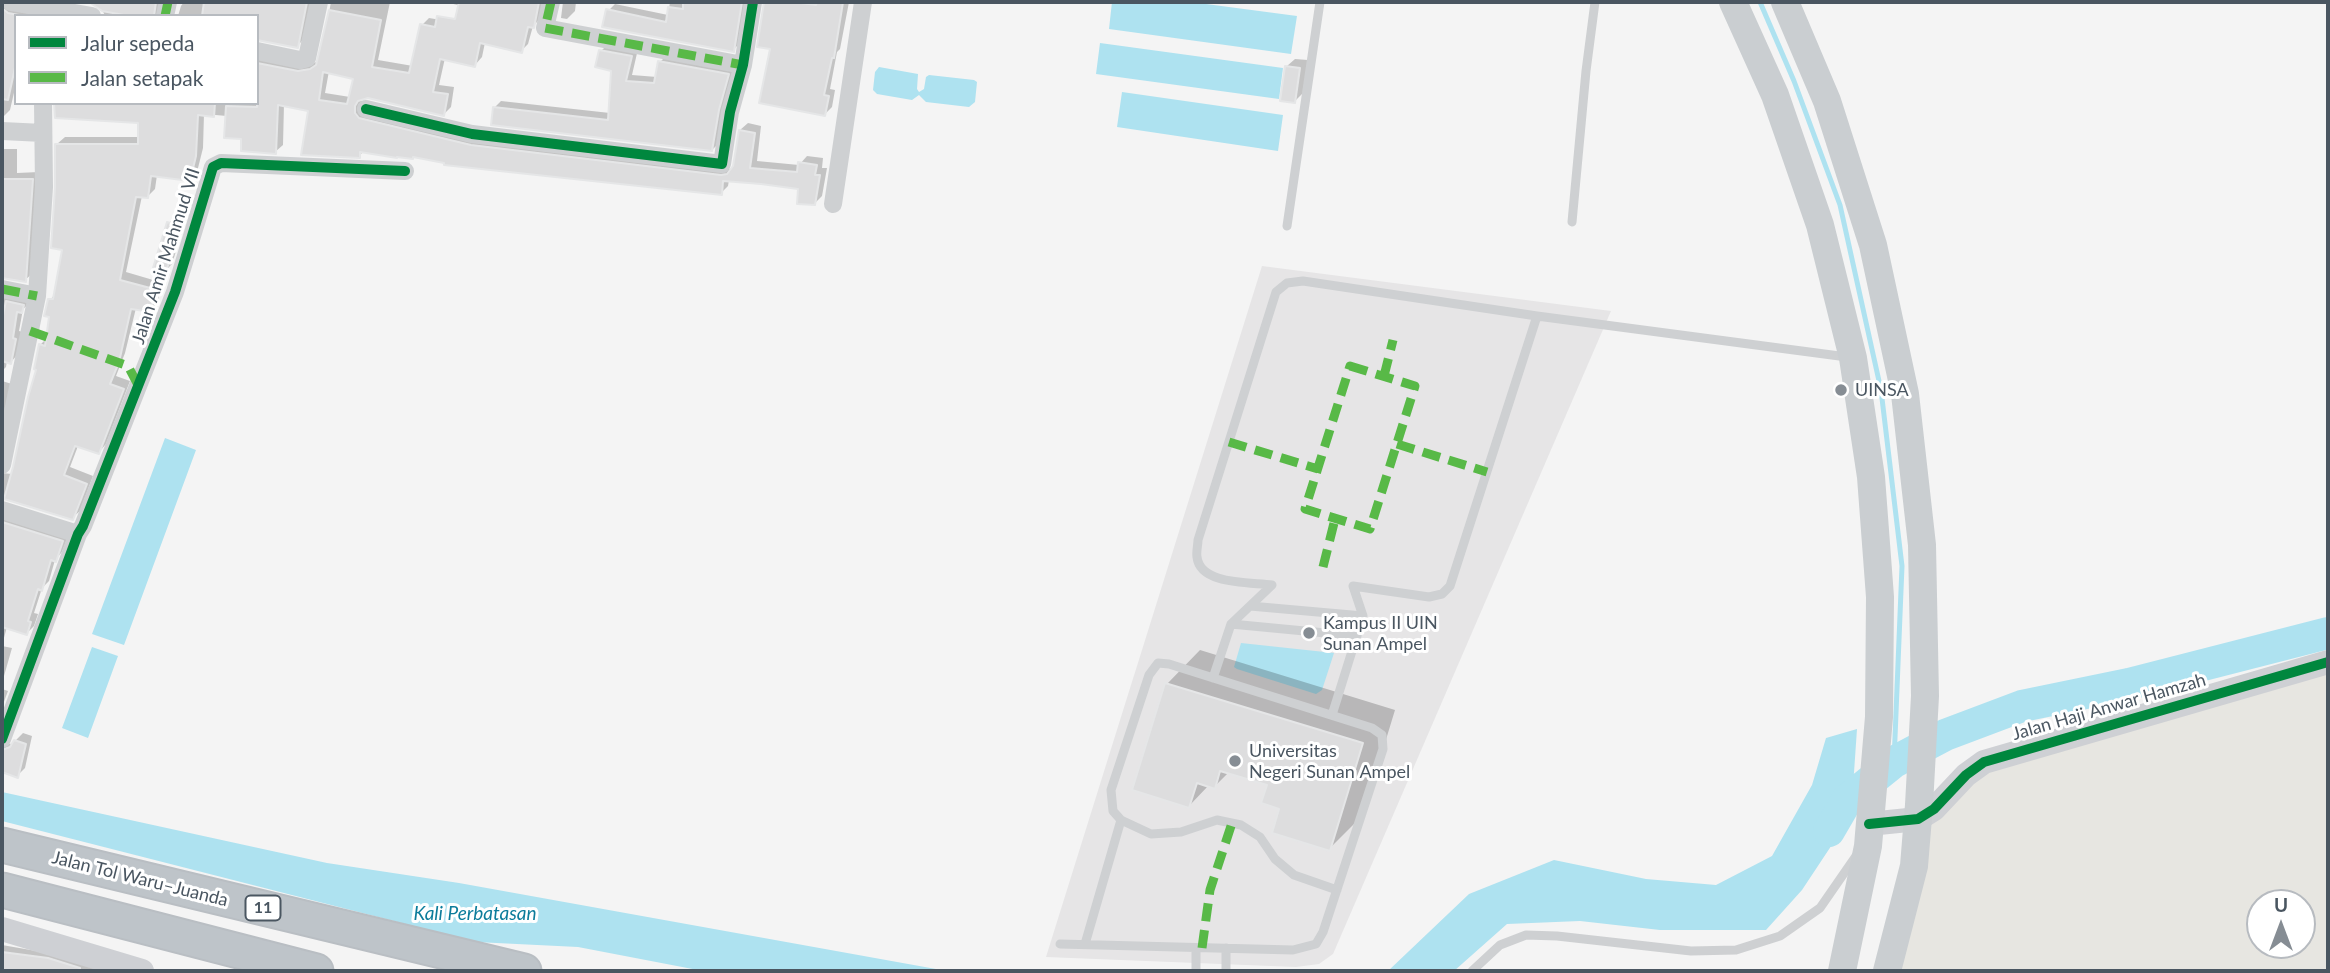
<!DOCTYPE html>
<html>
<head>
<meta charset="utf-8">
<style>
  body { margin:0 }
  #map { position:relative; width:2330px; height:973px; overflow:hidden; background:#f4f4f4; font-family:Lato,sans-serif }
  canvas { display:block }
  .frame { position:absolute; inset:0; border:4px solid #4a5661; pointer-events:none }
  .legend { position:absolute; left:14px; top:14px; width:245px; height:91px; box-sizing:border-box; background:#fff; border:2px solid #b7bbc0; margin:0; padding:9px 12px; list-style:none; font-size:21px; color:#4a5661 }
  .legend li { display:flex; align-items:center; gap:14px; height:35px }
  .legend b { width:35px; border:2px solid #b7bbc0 }
  .north { position:absolute; left:2246px; top:889px; width:70px; height:70px; box-sizing:border-box; background:#fff; border:2px solid #b7bbc0; border-radius:50%; rotate:0deg; font-size:19px; font-weight:700; line-height:28px; text-align:center; color:#4a5661 }
  .north::after { content:''; display:block; margin:auto; width:24px; height:32px; background:#868d94; clip-path:polygon(50% 0,100% 100%,50% 72%,0 100%) }
</style>
</head>
<body>
<div id="map">
<canvas width="2330" height="973"></canvas>
<div class="frame"></div>
<ul class="legend">
<li><b style="height:9px;background:#00873e"></b>Jalur sepeda</li>
<li><b style="height:9px;background:#58b947"></b>Jalan setapak</li>
</ul>
<div class="north">U</div>
</div>
<script>
const ctx = document.querySelector('canvas').getContext('2d');
ctx.lineJoin = 'round';
function fill(path, color) {
  ctx.fillStyle = color;
  ctx.fill(path, 'evenodd');
}
function stroke(path, color, width, dash) {
  ctx.strokeStyle = color;
  ctx.lineWidth = width;
  ctx.lineCap = dash ? 'butt' : 'round';
  ctx.setLineDash(dash || []);
  ctx.stroke(path);
}
function label(font, color, halo, rows, align = 'center') {
  ctx.font = font + ' Lato,sans-serif';
  ctx.lineWidth = 6;
  ctx.setLineDash([]);
  ctx.textBaseline = 'middle';
  ctx.strokeStyle = halo;
  ctx.fillStyle = color;
  for (const [text, x, y, turn = 0] of rows) {
    ctx.save();
    ctx.translate(x, y);
    ctx.rotate((+turn || 0) * Math.PI / 180);
    ctx.textAlign = isNaN(turn) ? turn : align;
    if (halo) ctx.strokeText(text, 0, 0);
    ctx.fillText(text, 0, 0);
    ctx.restore();
  }
}
const education = new Path2D(`
  M1262,266l349,45 -278,643 -14,10 -23,3 -250,-10z`);
const sand = new Path2D(`
  M2328,662v309h-441l31,-152 43,-38zM2260,903h42v42h-42z`);
const water = new Path2D(`
  M1112,2h79l106,14 -6,38 -182,-25z
  M1100,43l183,25 -4,31 -183,-25z
  M879,67l39,7 -1,15 2,3 5,-3 2,-12 3,-2 45,5 3,2 -2,20 -6,5 -43,-5 -7,-7 -7,5 -35,-6 -4,-4 2,-18z
  M1122,92l161,23 -5,36 -161,-24z
  M165,438l31,12 -72,195 -32,-11z
  M1241,643l93,10 -12,37 -6,4 -79,-25 -3,-2z
  M92,647l26,9 -30,82 -26,-10z
  M1857,729l-6,87 -49,74 -36,40h-106l-80,-9 -73,3 -53,47h-66l81,-77 85,-34 92,19 70,6 56,-29 40,-71 14,-47z
  M2,792l325,71 132,20 488,88h-244l-125,-24 -102,-5 -474,-121z`);
const shadow = new Path2D(`
  M2,2h8l23,7 -2,7h-15v68l-6,26 -8,8z
  M87,2h74l4,14h-60l-4,-9z
  M184,2h23l63,12 2,-9 -11,-3h51l-8,37 -7,7 -40,-30h-79l3,-10z
  M331,2h59l-12,58 35,6 9,-41 7,-7 59,10 -6,29 -7,8 -30,-7 -6,27 15,2 -3,20 -7,7 -81,-18 -2,2 4,11 364,60 6,-1 5,-38 8,-7 13,3 -4,35 42,4 8,-9 16,2 -1,10h5l-5,28 -7,7 -15,-16 -71,-7 -1,6 -7,7 -275,-31 -32,-6 -50,-5 -5,5 -49,-47 -26,-5 -1,41 -8,7 -32,-14 -16,-22 -23,-2 -1,34 -6,24 -7,7 -33,-4 -2,14 -7,7h-6l-16,76 34,10 -2,21 -8,7 -14,-2 -11,45 -9,23 14,5 -24,63 -7,8 -21,-6 -8,21 23,9 -13,35 -8,7 -70,-20v-25l10,1 26,-106 2,-23 8,-8 3,-22 -1,-15 5,-6 9,-45 -7,-105 8,-7h75v-15l-84,-19h201v-51l49,13 14,-4zM329,71l26,7 -5,19 -25,-4z
  M445,2h99l-3,16 -8,8 -5,18 -7,7 -5,-32z
  M563,2h13l-1,9 -8,8 -6,-1z
  M670,2h77l-7,41 -7,7 -125,-39 7,-7 53,11z
  M766,2h83l-9,47 -3,3 -7,37 5,1 -3,17 -7,7 -53,-66z
  M608,44l30,5 -6,26 25,2 3,-15 7,-7 68,12 -16,76 -7,7 -218,-42 7,-7 109,12 3,-43 -12,-19z
  M1295,59l13,1 -5,33 -8,8 -8,-35z
  M2,149h15v24l22,-1 -6,101 -8,7 -23,-3z
  M175,216l11,3 -14,45 -6,6 3,-47z
  M2,290l27,14 -6,5 -4,22 4,1 -5,22 -7,8 -4,-1 -1,6 -4,4z
  M2,381l10,3 -10,50z
  M2,511l67,23 -7,18 -7,8 -6,21 -7,7 -8,25 4,1 -4,12 -7,7 -20,-6 -5,18z
  M2,646l10,2 -10,35z
  M1200,650l195,60 -32,105 -34,34 -47,-41 -13,-24 -40,-12 -15,15 -5,-2 -20,21 -55,-17 33,-105z
  M2,689l6,2 -6,16z
  M23,733l9,3 -7,32 -8,8 -15,-5v-32l3,4 7,1z
  M2,945l52,9 59,17h-111z`);
const stream = new Path2D(`
  M1760,2l34,79 46,124 41,185 21,176 -8,196`);
const river = new Path2D(`
  M1829,831l18,-31 47,-38 51,-27 77,-29 107,-22 199,-51`);
const building = new Path2D(`
  M92,2h64l-2,14h-25l-27,-5 -10,-7z
  M204,2h103l-9,46 -41,-8v-24h-55z
  M459,2h80l-5,26 -6,-1 -6,26 -42,-10 -5,24 -35,-8 -7,33 15,2 -4,22 -76,-18 -10,3 -3,5v7l4,5 112,27 250,30 6,-1 6,-8 6,-36 16,3 -5,35 47,4 1,-10 19,3 -2,10h5l-5,30 -18,-1 1,-15 -37,-5 -38,-3 -1,14 -278,-30v-2l-31,-6v2l-16,-2v1l-37,-6v6l-59,-3 7,-44 -30,-6 -2,49 -35,-3v-12l-17,-1 2,-32 31,1v-44l41,8 12,-2 6,-4 13,-55 52,10 -9,47 37,6 11,-49 15,3 2,-11 18,3zM323,72l30,7 -6,25 -28,-4z
  M683,2h59l-8,50 -132,-25 4,-18 60,13 2,-15 15,2z
  M764,2h30l22,3 1,-3h26l-9,56h-2l-8,37 5,1 -4,20 -66,-13 11,-54 -13,-2z
  M2,8l6,5 16,3h-8v47l-8,37 -6,-1z
  M599,50l33,6 -6,25 28,2 4,-22 71,13 -10,36 -7,41 -221,-26 2,-18 115,13 3,-49 -16,-4z
  M1285,66l15,2 -5,35 -15,-2z
  M54,103h161l-1,14 -16,-2 -2,41 -6,25 -39,-5 -3,22 -12,-1 -16,83 34,9 -3,23 -20,-3 -12,53 -9,22 14,5 -25,65 -24,-8 -11,29 23,9 -14,36 -69,-21 9,-32 15,-70 8,-27 -2,-1 5,-25 6,2 4,-29 -5,-1 4,-17h5l9,-49 -11,-2 4,-60v-44h83v-21l-83,-5z
  M2,179h31l-7,103 -24,-4z
  M167,222l13,4 -14,46 -13,-4z
  M6,301l18,4 -2,8 -5,-1 -4,26 3,1 -5,25 -9,-3v-41z
  M2,522l61,19 -7,21 -5,-2 -9,31 -4,-2 -10,32 3,1 -4,13 -25,-8z
  M1165,683l198,60 -33,108 -58,-18 7,-24 -18,-6 6,-18 -47,-14 -5,18 -18,-6 -8,25 -57,-18z
  M14,740l12,4 -8,34 -16,-6v-22l8,-3z
  M2,952l46,6 32,10v3h-78z`);
const lane = new Path2D(`
  M1572,222l14,-151 9,-69
  M1287,226l33,-224
  M1272,585c-22,-3 -72,0 -75,-28 -1,-5 1,-12 1,-17l78,-248 11,-9 16,-2 234,35 310,41
  M1250,606l113,10
  M1231,624l126,12
  M1213,678l18,-54 41,-39
  M1332,715l31,-99 -10,-30 76,11 13,-3 8,-8 87,-270
  M1060,944l233,6 23,-6 7,-12 60,-183 -1,-14 -10,-7 -203,-64 -11,-1 -9,12 -38,115 2,21 8,9 30,14 30,-2 36,-12 24,5 19,12 15,22 19,16 43,15
  M1085,944l36,-124
  M1226,948v23
  M1196,971v-23
  M1472,971l28,-26 26,-10 31,1 134,15 45,-1 44,-14 40,-28 36,-52`);
const street = new Path2D(`
  M11,2l81,14
  M551,2l-6,26 198,37
  M165,16l3,-14
  M257,51l43,9 7,-2 12,-56
  M366,109l106,25 250,30 8,-52 13,-47 10,-63
  M2,131l41,2
  M833,204l30,-202
  M2,289l35,7
  M2,465l35,-169 7,-109 -1,-84
  M2,510l76,24
  M2,739l76,-205 5,-8 92,-234 38,-125 8,-4 184,8`);
const secondary = new Path2D(`
  M1869,824l49,-5 16,-10 32,-34 18,-13 344,-100
  M2,929l140,42`);
const primary = new Path2D(`
  M1733,2l42,93 45,130 33,133 18,119 9,120 -1,120 -11,129 -26,125
  M1785,2l42,99 46,144 32,149 17,151 3,151 -6,109 -5,61 -27,105`);
const highway = new Path2D(`
  M2,845l522,126
  M2,890l314,81`);
const quiet = new Path2D(`
  M551,2l-6,26 198,37
  M165,16l3,-14
  M2,289l35,7
  M30,331l98,35 10,19
  M1350,366l65,20 -45,143 -65,-20z
  M1384,376l9,-36
  M1229,442l89,27
  M1397,444l90,28
  M1323,567l12,-48
  M1202,948l8,-58 22,-67`);
const cycleway = new Path2D(`
  M366,109l106,25 250,30 8,-52 13,-47 10,-63
  M2,739l76,-205 5,-8 92,-234 38,-125 8,-4 184,8
  M1869,824l49,-5 16,-10 32,-34 18,-13 344,-100`);
const markers = [
  [1841,390,7,"#868d94"],
  [1309,633,7,"#868d94"],
  [1235,761,7,"#868d94"]
];
const shields = [
  [263,908,35]
];
const shieldNames = [
  ["11",263,908]
];
const streetNames = [
  ["Jalan Amir Mahmud VII",166,256,-72],
  ["Jalan Haji Anwar Hamzah",2109,707,-16],
  ["Jalan Tol Waru–Juanda",140,879,14]
];
const poiNames = [
  ["UINSA",1855,390],
  ["Kampus II UIN",1323,623],
  ["Sunan Ampel",1323,644],
  ["Universitas",1249,751],
  ["Negeri Sunan Ampel",1249,772]
];
const waterNames = [
  ["Kali Perbatasan",475,914]
];
fill(education, '#e6e5e6');
fill(sand, '#e7e6e1');
fill(water, '#aee2f0');
fill(shadow, '#0003');
stroke(stream, '#aee2f0', 5);
stroke(river, '#aee2f0', 32);
fill(building, '#ddddde');
stroke(building, '#e5e6e7', 2);
stroke(highway, '#b9bec3', 37);
stroke(lane, '#ced0d2', 9);
stroke(street, '#ced0d2', 18);
stroke(secondary, '#ced0d4', 24);
stroke(primary, '#caced1', 28);
stroke(highway, '#bec4c9', 33);
stroke(quiet, '#58b947', 9, [18, 9]);
stroke(cycleway, '#00873e', 10);
for (const [x, y, r, color] of markers) {
  const dot = new Path2D();
  dot.arc(x, y, r, 0, 2 * Math.PI);
  ctx.fillStyle = color;
  ctx.fill(dot);
  stroke(dot, '#fff', 2.5);
}
for (const [x, y, w] of shields) {
  const box = new Path2D();
  box.roundRect(x - w / 2, y - 12.5, w, 25, 5);
  ctx.fillStyle = '#fff';
  ctx.fill(box);
  stroke(box, '#4a5661', 2);
}
label('bold 16px', '#4a5661', null, shieldNames);
label('18px', '#4a5661', '#fff', streetNames);
label('18px', '#4a5661', '#fff', poiNames, 'left');
label('italic 19px', '#0c7c9b', '#fff', waterNames);
</script>
</body>
</html>
